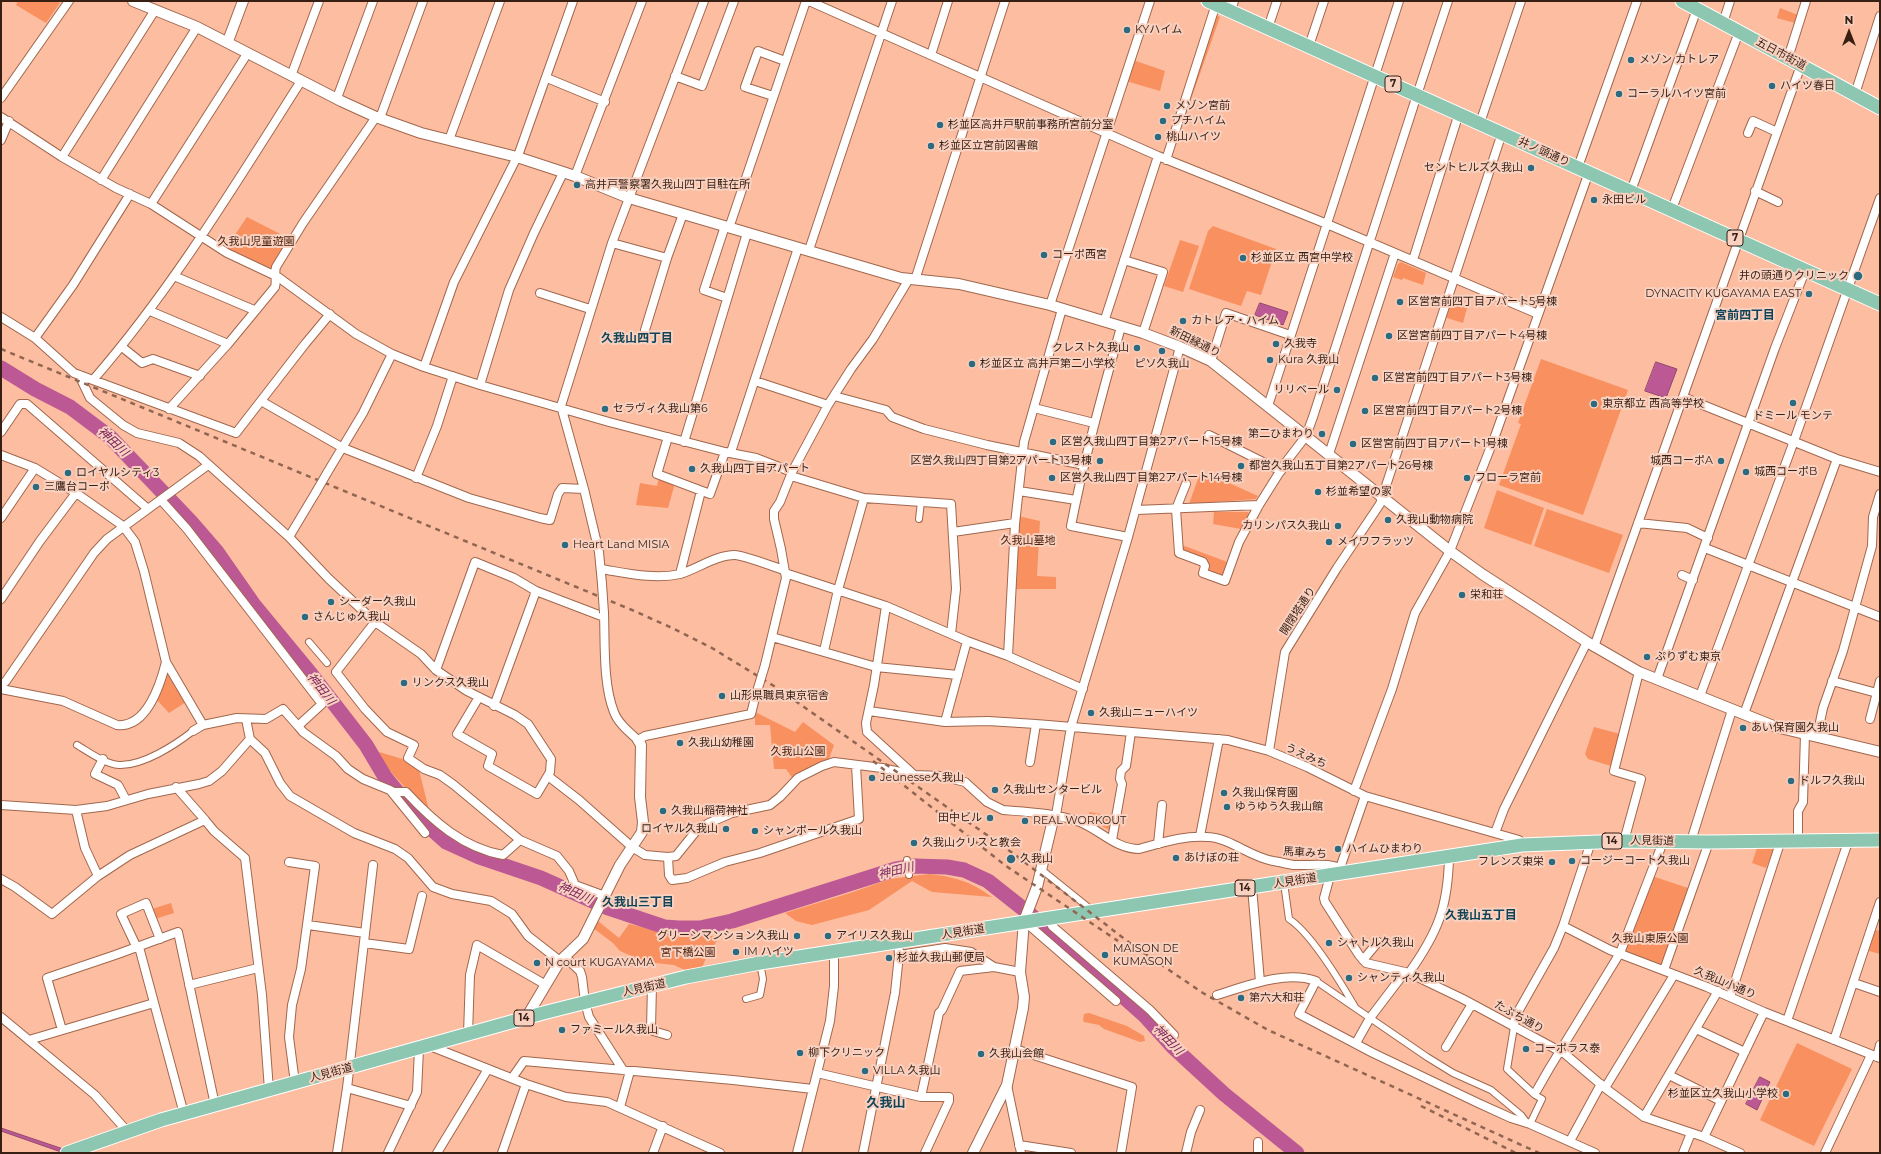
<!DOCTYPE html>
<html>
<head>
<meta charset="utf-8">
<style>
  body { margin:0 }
  #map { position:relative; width:1881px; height:1154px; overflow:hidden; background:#fdbda0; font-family:Montserrat,sans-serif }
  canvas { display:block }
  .frame { position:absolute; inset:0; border:2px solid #371f14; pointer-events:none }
  .north { position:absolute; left:1829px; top:12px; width:40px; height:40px; -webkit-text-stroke:3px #f8d1c0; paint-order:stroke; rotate:0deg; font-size:11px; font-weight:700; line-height:16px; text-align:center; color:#371f14 }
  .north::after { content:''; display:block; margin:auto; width:14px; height:18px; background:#371f14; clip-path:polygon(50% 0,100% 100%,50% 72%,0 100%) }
</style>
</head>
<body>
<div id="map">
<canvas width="1881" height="1154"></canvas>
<div class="frame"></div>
<div class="north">N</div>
</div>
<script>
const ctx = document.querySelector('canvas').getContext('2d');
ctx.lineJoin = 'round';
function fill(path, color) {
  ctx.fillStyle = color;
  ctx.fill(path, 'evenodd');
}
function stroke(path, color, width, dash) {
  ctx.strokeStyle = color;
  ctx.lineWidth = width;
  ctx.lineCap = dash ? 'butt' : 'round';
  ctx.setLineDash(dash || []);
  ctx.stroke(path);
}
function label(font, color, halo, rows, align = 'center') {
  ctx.font = font + ' Montserrat,"Noto Sans JP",sans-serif';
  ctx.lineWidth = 4;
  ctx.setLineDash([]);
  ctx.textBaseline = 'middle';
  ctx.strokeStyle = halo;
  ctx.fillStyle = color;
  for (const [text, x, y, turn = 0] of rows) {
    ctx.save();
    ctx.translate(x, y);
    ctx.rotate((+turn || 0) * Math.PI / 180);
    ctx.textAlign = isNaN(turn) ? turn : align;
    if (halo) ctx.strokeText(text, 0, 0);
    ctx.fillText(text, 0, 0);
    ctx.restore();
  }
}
const green = new Path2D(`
  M18,1h38l4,2 -14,20 -30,-18z
  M1780,8l18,7 -3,8 -18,-5z
  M1216,15l4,2 -50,142z
  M1133,60l32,11 -5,20 -34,-10z
  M247,217l43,22 -20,32 -44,-23z
  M1213,226l63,23 -15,46 -14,-4 -6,15 -52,-17 19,-58z
  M1180,240l19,6 -16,46 -19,-6z
  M1401,262l25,11 -3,12 -20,-7 -1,2 -9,-3 5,-13z
  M1449,303l18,5 -4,15 -19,-6z
  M1541,359l87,31 -45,125 -84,-30 22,-61 -3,-1z
  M1209,474l49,22 -2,3 -67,5 10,-28z
  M659,477l16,6 -7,25 -32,-3 4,-22 17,3z
  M1497,490l47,18 -13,37 -47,-17z
  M1547,509l76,26 -14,38 -75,-27z
  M1214,512h34l1,2 -8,15 -28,-5z
  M1018,516l22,5 -3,55 19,1v12h-42z
  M1182,545l48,18 -5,12 -4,1 -12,-4 -1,-10 -3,-3 -22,-8z
  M166,673l3,1 17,28 -17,11 -12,-13z
  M755,712l40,20 8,-10 31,23 -6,17 -35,17 -7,-10h-12l-4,-44h-15z
  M1594,727l26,7 -9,32 -23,-7 -3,-5z
  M379,752l27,8 13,10 11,44 -43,-46z
  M1089,812l24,4 -2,15 -22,-12z
  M1773,844l1,4 -8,20 -14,-5 6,-18z
  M929,874c26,3 41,7 63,23l-60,-5 -20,-11 -43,29 -57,15 -16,-4 -11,-8 65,-20 40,-14z
  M1652,876l39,13 -27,74 -3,2 -35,-13 -2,-4z
  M171,903l3,10 -19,6 -3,-10z
  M598,921l21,17 10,-14 42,10 18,2h31c-4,7 -18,26 -17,32l-16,3 -13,-6 -28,-3 -26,-11 -7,-8 -20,-15z
  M1876,930l4,1v23l-14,-4 5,-17z
  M1089,1013l38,13 17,10 1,5 -5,1 -36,-13 -5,-4 -15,-3 -1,-2 1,-6z
  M1797,1043l55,26 -38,77 -54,-26z`);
const water = new Path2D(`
  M1260,303l28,9 -5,13 -28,-10z
  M1656,362l21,7 -11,29 -21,-7z
  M1760,1077l10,5 -13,28 -11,-6z
  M1,1128l74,25h-11l-63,-22z`);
const river = new Path2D(`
  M1,368l34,21 35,18 40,30 81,85 26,30 37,53 57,69 55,71 19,32 34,41 27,24 33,15 62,21 67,30 57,19 13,1h22l32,-7 164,-52 19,-3 32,1 17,3 24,11 43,34 114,101 28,31 51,47 73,59`);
const pedestrian = new Path2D(`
  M919,519l2,-17
  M309,642l18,21
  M77,745c12,7 28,19 42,20 24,1 56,-20 74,-34
  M907,860l2,15
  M1042,870l51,41
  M1284,883l5,36c22,14 52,64 66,88
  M1316,981l111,76 26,16 38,17 30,25 6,8
  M746,999l14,-4 3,-16 -3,-16
  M1514,1027l-7,42 28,26 7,4 -12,25`);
const minor = new Path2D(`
  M809,1l349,155 169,68 211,90
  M1231,11l3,-10
  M1723,23l7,-22
  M1268,28l9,-27
  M1309,46l15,-45
  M931,55l17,-54
  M1788,58l18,-57
  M291,76l28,-75
  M675,76l27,10 32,-85
  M547,78l58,24
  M1855,94l25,-78
  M773,96l-28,-9 13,-36 27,10
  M1,98l68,-97
  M337,98l36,-97
  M1,117l61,40 54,31 35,16 76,49 51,24 78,57 36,20 32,13 56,18 129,37 116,30 31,6 36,14
  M380,118l43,-117
  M1480,123l41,-122
  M1748,133l5,-12 24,11
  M1,140l8,-19
  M449,140l51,-139
  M62,157l93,-147
  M1166,160l50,-156
  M1578,167l59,-166
  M575,176l67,-175
  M101,180l96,-153
  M1631,191l66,-182
  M1755,191l23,11
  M151,204l96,-150
  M1672,209l67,-177
  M725,226l-21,64 23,8
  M729,228l77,-227
  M612,243l55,15 16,-44
  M809,250l83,-249
  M1124,260l39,12 -20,61
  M1413,260l46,-147
  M174,276l80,34
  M915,280l90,-279
  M540,293l50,16
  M1050,305l100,-304
  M150,311l78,33
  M1,317l34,21 39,35 162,60 69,-89 25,-30
  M1104,322l54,-166
  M1121,327c-19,66 -37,132 -50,199l57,11
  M645,330l22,-72
  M35,338l38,-53 57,-91
  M122,347l20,16 11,-4 47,17
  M1211,361l15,-48 64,22
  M424,367l30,-85 65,-129 54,-152
  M79,375l11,23 33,27 14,8 42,10 20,13 90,81 40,42 46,43 46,32 15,16 31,21 48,24 13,9 23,35 -1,13 -13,22 -49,-28 4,-12 -35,-20 22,-37
  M93,380c80,-92 143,-197 208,-299
  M755,381l73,24
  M480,385l29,-95 25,-57 29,-60
  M834,396l52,14 6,7 32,12 63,16 97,20
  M1683,397l154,62 43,13
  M261,401l82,47 126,50 71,20 10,2 8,-26 4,-6 22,1
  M1268,406l131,-405
  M1034,408l60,15
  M169,409l59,-65 47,-57c2,-6 -1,-13 1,-20l27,-44 73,-106
  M1,432l19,-28h7l121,105
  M1209,435l72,36
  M668,437l-11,37 53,20 15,-42
  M684,442l63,-209
  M731,452l67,-204
  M1329,454l66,-201
  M1,455l34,13 41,25 47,33 12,16 9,29 22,91 37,63
  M327,473l36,-60 29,-59
  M791,476l73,22 87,6 5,85 -5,45
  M416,478l21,-52 16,-50
  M1186,484l-10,25 3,44 24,9 2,4 -2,7 22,8 14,-39 20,-37 27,-43 20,-26 7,-19 104,-322 31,-94
  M1019,491l57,9
  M161,500l26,29 135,175 -24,22 -15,-17 -17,10 -29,-1 -34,7 -10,6
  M1136,510l123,-5
  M1,518l34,-50
  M1638,523l49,5 21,10
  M953,532l62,-9
  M289,537l27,-45
  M1705,548l175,69
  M601,569c25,4 54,11 79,5 17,-5 36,-19 55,-19 8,0 39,12 49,15
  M785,573l101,33 81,35 41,15 75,33
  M680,574l21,-83
  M1682,575l11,5
  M602,584l-3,-32 -15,-63 -23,-83 51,-163 92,-242
  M1,599l39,-58 36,-48
  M886,606l-12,79 -8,38 1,9 46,42
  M604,613c1,30 -1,72 10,99 4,11 15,20 24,28l7,-4 106,-22 4,-16
  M375,622l-39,50 29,37 22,23 27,13 -6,13 16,11 16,6 14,10 66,55 37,16 12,15 6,14 30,11
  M772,637l104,30 82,8
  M1594,647l207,-582
  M824,651l14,-61 26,-92
  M1008,656l7,-132 9,-82 38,-133
  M765,665l21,-87 -5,-29 -7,-30v-8l6,-9 12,-30 36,-67 23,-36 22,-30 36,-60
  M436,670l39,-108 39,16 22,13 68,26
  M1657,679l118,-331 30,-77
  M1832,681l45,12
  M1,686l5,-5 88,-128 13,-14 101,-74
  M1,689l62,12 54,24c29,3 43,-39 49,-63
  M1700,696l94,-255 86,-243
  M494,706l42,-115
  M869,711l76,11 43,-1 48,3 192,16 41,11 38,16 58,29 154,44 3,5
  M1744,714l93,-255
  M1870,719l10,-38
  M945,722l22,-81
  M298,726l5,6 33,24 12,13 15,10 27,11 35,43
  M1817,736l6,-28 20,-57 29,-105 1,-29 7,-23
  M250,739l15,14 15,30 10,13 64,37 41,16 13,9 25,29 19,7 39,7 21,13 16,22 32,25
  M1269,751l16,-99 52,-84 43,-64 122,-371
  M103,759l-8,15 23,11 8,15
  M1030,762l6,-38
  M548,776l31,24 53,47 13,8 23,2 8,-1 21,-26 12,-7 23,-10 38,-8 10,-8 18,-19 24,-12 12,-4 48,6 32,7 27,1 24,6 22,20 16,8c26,2 52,3 77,12 20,8 36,27 59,27 22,-6 45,-14 69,-12 22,1 42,20 65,24 7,1 14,3 21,4 17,1 36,-4 51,6
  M176,787l29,33
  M390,790l4,2h12c27,29 57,56 97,63l17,-15
  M1354,791l38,-102 23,-76 35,-62 45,-115 94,-264
  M1,805l75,5 31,-4 41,-12 51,-10 10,-3 13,-10 28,-32 -4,-20
  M76,810l9,38 13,28
  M1056,815l15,-88 57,-190 52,-190
  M1495,833l9,-24 83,-167
  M1200,836l19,-97
  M1112,840l10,-56 -2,-5 1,-8 5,-5 5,-34
  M1798,840v-29l5,-9 2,-68
  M1624,841l17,-62 -27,-8 25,-99
  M1691,841l41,-131
  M1158,844l4,-39
  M668,857l1,18 3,5 15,-2 38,-16 35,-9 99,-34 -3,-54
  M289,862l26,4 -14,103 -9,36 -3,32 6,46
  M1340,868l25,-72
  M1330,876l-6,22 1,4 34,53 7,8 43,10 54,26 102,55 40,34 39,29 60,20 36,16
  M1,879l14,8 37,27 46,-38 32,-21 75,-35 9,11 31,27 17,137 7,95
  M1252,887l8,95
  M1050,919l2,7 98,84 24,25
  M1024,921l92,80
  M308,925l57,8
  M1563,926l47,24 97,37 57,25 116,46
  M364,943l45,6 13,-53
  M139,947l45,167
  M137,948l-16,-34 25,-11 14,36
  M899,955l46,-7 26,4 23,15
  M564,956l16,15 2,6 3,25 4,15 34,53
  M1363,960l15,-18
  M1664,970l45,-128
  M1409,973c29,-41 39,-66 40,-116
  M1854,983l26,9
  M189,985l69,-17
  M652,985l-1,43 2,3 14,4
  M1217,995c30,-9 68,-25 99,-14l-17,33 74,39 105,50 33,15 19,6 65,29
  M1730,997l51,-157
  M1,1017l94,78 32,36
  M1787,1021l62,-182
  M1514,1027l1,-10 39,-69 9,-22 28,-84
  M1696,1029l49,23
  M62,1030l-15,-52 68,-23 63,-23 37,173
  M468,1034l2,-59 7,-30 69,40
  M29,1040l125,-37
  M1834,1040l46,-138
  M1356,1043l14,-25 35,-46
  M430,1046l96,38 40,13 41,5 113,51
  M1446,1047l26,-43
  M1015,1049l117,38 -11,66
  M1877,1057l3,-12
  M817,1073l104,24h28v4l-24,52
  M1669,1075l52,26
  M512,1078l12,-17 209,19 80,9
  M1007,1085l14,68
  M347,1088l64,18
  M1605,1088l69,-113
  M1537,1090l12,-21 71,-116 43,-111
  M921,1097l18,-84 3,-3 18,-39 34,-4 26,5
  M620,1107l10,-36
  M1644,1117l74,-126
  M1704,1137l60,-125
  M1570,1141l31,-57
  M1019,1145l52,8
  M337,1153l10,-65 26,-223
  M388,1153l29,-61 2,-43
  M437,1153l51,-84
  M502,1153l24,-69
  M653,1153l10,-27
  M797,1153l33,-132 4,-35v-35
  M863,1153l32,-160 4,-38 -1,-13
  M1186,1153l5,-21 9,-22
  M1258,1153v-11
  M1683,1153l8,-20
  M1825,1153l46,-98`);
const tertiary = new Path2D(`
  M133,1l64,26 144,74 35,16 45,16 96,24 58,19 54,22 272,80 58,6 91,21 93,28 37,14 31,14 239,190 32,23 105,68 52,30 137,55 104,25
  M228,41l15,-40
  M526,1018l34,-57 23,-22 37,-74 22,-33 1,-10 -3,-25 1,-52 -3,-5
  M973,1153l34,-68 16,-77 1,-11 -4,-25 4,-51 13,-34 16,-67 3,-5`);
const primary = new Path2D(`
  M1208,1l672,303
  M1682,1l198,107
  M67,1153l94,-33 382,-107 143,-36 74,-14 762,-118 102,-4 85,1 171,-2`);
const rail = new Path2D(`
  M1,349l631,261 38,17 42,21 62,38 240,168 121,93 68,46 65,37 271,123
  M873,761l133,105 112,75
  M1421,1106l95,47`);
const minorBridge = new Path2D(`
  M316,492l11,-19
  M602,584l2,29
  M755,698l10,-33`);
const markers = [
  [1127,30,4,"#2c6a80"],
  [1631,60,4,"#2c6a80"],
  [1772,86,4,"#2c6a80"],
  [1619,94,4,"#2c6a80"],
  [1167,106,4,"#2c6a80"],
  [1163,121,4,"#2c6a80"],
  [940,125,4,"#2c6a80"],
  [1158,137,4,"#2c6a80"],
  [931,146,4,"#2c6a80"],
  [1531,168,4,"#2c6a80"],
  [577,185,4,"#2c6a80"],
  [1594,200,4,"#2c6a80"],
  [1044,255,4,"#2c6a80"],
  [1243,258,4,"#2c6a80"],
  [1858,276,5,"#2c6a80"],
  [1809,294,4,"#2c6a80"],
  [1400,302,4,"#2c6a80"],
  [1183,321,4,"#2c6a80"],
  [1389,336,4,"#2c6a80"],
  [1276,344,4,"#2c6a80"],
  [1137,348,4,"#2c6a80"],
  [1162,351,4,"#2c6a80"],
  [1270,360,4,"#2c6a80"],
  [972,364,4,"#2c6a80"],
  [1375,378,4,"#2c6a80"],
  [1337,390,4,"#2c6a80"],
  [1793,403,4,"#2c6a80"],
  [1594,404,4,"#2c6a80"],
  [605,409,4,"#2c6a80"],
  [1365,411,4,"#2c6a80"],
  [1322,434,4,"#2c6a80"],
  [1053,442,4,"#2c6a80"],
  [1353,444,4,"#2c6a80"],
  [1100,461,4,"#2c6a80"],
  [1721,461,4,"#2c6a80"],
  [1241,466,4,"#2c6a80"],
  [692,469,4,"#2c6a80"],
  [1746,472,4,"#2c6a80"],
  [68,473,4,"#2c6a80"],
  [1052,478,4,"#2c6a80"],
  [1467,478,4,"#2c6a80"],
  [36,487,4,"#2c6a80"],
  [1318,492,4,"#2c6a80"],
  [1388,520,4,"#2c6a80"],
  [1338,526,4,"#2c6a80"],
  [1329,542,4,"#2c6a80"],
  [565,545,4,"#2c6a80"],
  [1462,595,4,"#2c6a80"],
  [331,602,4,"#2c6a80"],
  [305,617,4,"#2c6a80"],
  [1647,657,4,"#2c6a80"],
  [404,683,4,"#2c6a80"],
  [722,696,4,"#2c6a80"],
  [1091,713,4,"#2c6a80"],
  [1743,728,4,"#2c6a80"],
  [680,743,4,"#2c6a80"],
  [872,778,4,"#2c6a80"],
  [1791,781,4,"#2c6a80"],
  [995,790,4,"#2c6a80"],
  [1224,793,4,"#2c6a80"],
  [1227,807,4,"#2c6a80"],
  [663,811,4,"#2c6a80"],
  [990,818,4,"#2c6a80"],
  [1025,821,4,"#2c6a80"],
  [726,829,4,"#2c6a80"],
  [755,831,4,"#2c6a80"],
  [914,843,4,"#2c6a80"],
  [1338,849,4,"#2c6a80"],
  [1176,858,4,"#2c6a80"],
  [1011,859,5,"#2c6a80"],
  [1572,861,4,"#2c6a80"],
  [1552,862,4,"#2c6a80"],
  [797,936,4,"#2c6a80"],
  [828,936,4,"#2c6a80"],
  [1329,943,4,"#2c6a80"],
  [736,952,4,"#2c6a80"],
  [1105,955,4,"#2c6a80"],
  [889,958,4,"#2c6a80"],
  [537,963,4,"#2c6a80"],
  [1349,978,4,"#2c6a80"],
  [1241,998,4,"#2c6a80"],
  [562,1030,4,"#2c6a80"],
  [1526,1049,4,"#2c6a80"],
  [800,1053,4,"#2c6a80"],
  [981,1054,4,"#2c6a80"],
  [865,1071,4,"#2c6a80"],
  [1786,1094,4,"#2c6a80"]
];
const shields = [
  [1393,84,16],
  [1735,238,16],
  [1612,841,20],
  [1245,888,20],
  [524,1018,20]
];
const shieldNames = [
  ["7",1393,84],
  ["7",1735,238],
  ["14",1612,841],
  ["14",1245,888],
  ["14",524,1018]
];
const poiNames = [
  ["KYハイム",1135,30],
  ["メゾン カトレア",1639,60],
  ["ハイツ春日",1780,86],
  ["コーラルハイツ宮前",1627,94],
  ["メゾン宮前",1175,106],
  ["プチハイム",1171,121],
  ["杉並区高井戸駅前事務所宮前分室",948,125],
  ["桃山ハイツ",1166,137],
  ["杉並区立宮前図書館",939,146],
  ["セントヒルズ久我山",1523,168,"right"],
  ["高井戸警察署久我山四丁目駐在所",585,185],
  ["永田ビル",1602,200],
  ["コーポ西宮",1052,255],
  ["杉並区立 西宮中学校",1251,258],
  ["井の頭通りクリニック",1849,276,"right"],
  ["DYNACITY KUGAYAMA EAST",1801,294,"right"],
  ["区営宮前四丁目アパート5号棟",1408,302],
  ["カトレア・ハイム",1191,321],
  ["区営宮前四丁目アパート4号棟",1397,336],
  ["久我寺",1284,344],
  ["クレスト久我山",1129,348,"right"],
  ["Kura 久我山",1278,360],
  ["杉並区立 高井戸第二小学校",980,364],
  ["ピソ久我山",1162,364,"center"],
  ["区営宮前四丁目アパート3号棟",1383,378],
  ["リリベール",1329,390,"right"],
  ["東京都立 西高等学校",1602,404],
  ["セラヴィ久我山第6",613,409],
  ["区営宮前四丁目アパート2号棟",1373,411],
  ["ドミール モンテ",1793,416,"center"],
  ["第二ひまわり",1314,434,"right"],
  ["区営久我山四丁目第2アパート15号棟",1061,442],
  ["区営宮前四丁目アパート1号棟",1361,444],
  ["区営久我山四丁目第2アパート13号棟",1092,461,"right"],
  ["城西コーポA",1713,461,"right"],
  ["都営久我山五丁目第2アパート26号棟",1249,466],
  ["久我山四丁目アパート",700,469],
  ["城西コーポB",1754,472],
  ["ロイヤルシティ3",76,473],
  ["区営久我山四丁目第2アパート14号棟",1060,478],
  ["フローラ宮前",1475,478],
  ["三鷹台コーポ",44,487],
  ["杉並希望の家",1326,492],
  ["久我山動物病院",1396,520],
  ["カリンパス久我山",1330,526,"right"],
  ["メイワフラッツ",1337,542],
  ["Heart Land MISIA",573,545],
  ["栄和荘",1470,595],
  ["シーダー久我山",339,602],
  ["さんじゅ久我山",313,617],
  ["ぷりずむ東京",1655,657],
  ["リンクス久我山",412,683],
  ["山形県職員東京宿舎",730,696],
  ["久我山ニューハイツ",1099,713],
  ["あい保育園久我山",1751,728],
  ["久我山幼稚園",688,743],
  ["Jeunesse久我山",880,778],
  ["ドルフ久我山",1799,781],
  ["久我山センタービル",1003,790],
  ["久我山保育園",1232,793],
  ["ゆうゆう久我山館",1235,807],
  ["久我山稲荷神社",671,811],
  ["田中ビル",982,818,"right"],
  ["REAL WORKOUT",1033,821],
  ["ロイヤル久我山",718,829,"right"],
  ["シャンポール久我山",763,831],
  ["久我山クリスと教会",922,843],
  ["ハイムひまわり",1346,849],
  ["あけぼの荘",1184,858],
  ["久我山",1020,859],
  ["コージーコート久我山",1580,861],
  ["フレンズ東栄",1544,862,"right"],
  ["グリーンマンション久我山",789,936,"right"],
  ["アイリス久我山",836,936],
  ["シャトル久我山",1337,943],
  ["MAISON DE",1113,949],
  ["KUMASON",1113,962],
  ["IM ハイツ",744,952],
  ["杉並久我山郵便局",897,958],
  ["N court KUGAYAMA",545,963],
  ["シャンティ久我山",1357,978],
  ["第六大和荘",1249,998],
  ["ファミール久我山",570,1030],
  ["コーポラス泰",1534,1049],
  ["柳下クリニック",808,1053],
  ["久我山会館",989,1054],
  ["VILLA 久我山",873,1071],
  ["杉並区立久我山小学校",1778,1094,"right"]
];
const streetNames = [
  ["五日市街道",1781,54,28],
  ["井ノ頭通り",1544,152,24],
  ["新田縁通り",1195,342,26],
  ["開閉塔通り",1298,611,-57],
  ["うえみち",1306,756,24],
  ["人見街道",1652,841,1],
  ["馬車みち",1305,853,4],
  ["人見街道",1295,881,-9],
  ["人見街道",963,932,-9],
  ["久我山小通り",1725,983,23],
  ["人見街道",644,988,-13],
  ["たぶち通り",1519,1017,29],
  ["人見街道",331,1073,-15]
];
const parkNames = [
  ["久我山児童遊園",256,242],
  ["久我山墓地",1028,541],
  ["久我山公園",798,752],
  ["久我山東原公園",1650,939],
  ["宮下橋公園",688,953]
];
const neighbourhoodNames = [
  ["宮前四丁目",1745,315],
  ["久我山四丁目",637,338],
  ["久我山三丁目",638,902],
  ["久我山五丁目",1481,915]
];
const waterNames = [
  ["神田川",113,442,43],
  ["神田川",321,689,51],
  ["神田川",896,871,-13],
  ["神田川",575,893,24],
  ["神田川",1168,1040,46]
];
const quarterNames = [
  ["久我山",886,1103]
];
fill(green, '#f9905f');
fill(water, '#bc5995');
stroke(water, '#94486e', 1);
stroke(river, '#bc5995', 15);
stroke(pedestrian, '#a1674d', 8);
stroke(minor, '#a1674d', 10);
stroke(tertiary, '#a1674d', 12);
stroke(primary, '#fff', 15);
stroke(pedestrian, '#fff', 6);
stroke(minor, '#fff', 8);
stroke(tertiary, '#fff', 10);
stroke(primary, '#8dc7b1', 13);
stroke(rail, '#906653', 2.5, [5, 5]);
stroke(minorBridge, '#a1674d', 10, []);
stroke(minorBridge, '#fff', 8);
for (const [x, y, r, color] of markers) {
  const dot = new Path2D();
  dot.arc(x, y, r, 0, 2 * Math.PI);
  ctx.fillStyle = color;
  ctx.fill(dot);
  stroke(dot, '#f8d1c0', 1.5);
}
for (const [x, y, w] of shields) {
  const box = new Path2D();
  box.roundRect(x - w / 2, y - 8, w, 16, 3);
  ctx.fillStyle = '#f8d1c0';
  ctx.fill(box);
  stroke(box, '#371f14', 1);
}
label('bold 10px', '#371f14', null, shieldNames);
label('11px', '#371f14', '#f8d1c0', poiNames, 'left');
label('11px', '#371f14', '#f8d1c0', streetNames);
label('11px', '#4b210d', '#f8d1c0', parkNames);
label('bold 12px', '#114456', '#f8d1c0', neighbourhoodNames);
label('italic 12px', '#781d59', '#f8d1c0', waterNames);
label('bold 13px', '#114456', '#f8d1c0', quarterNames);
</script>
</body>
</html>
